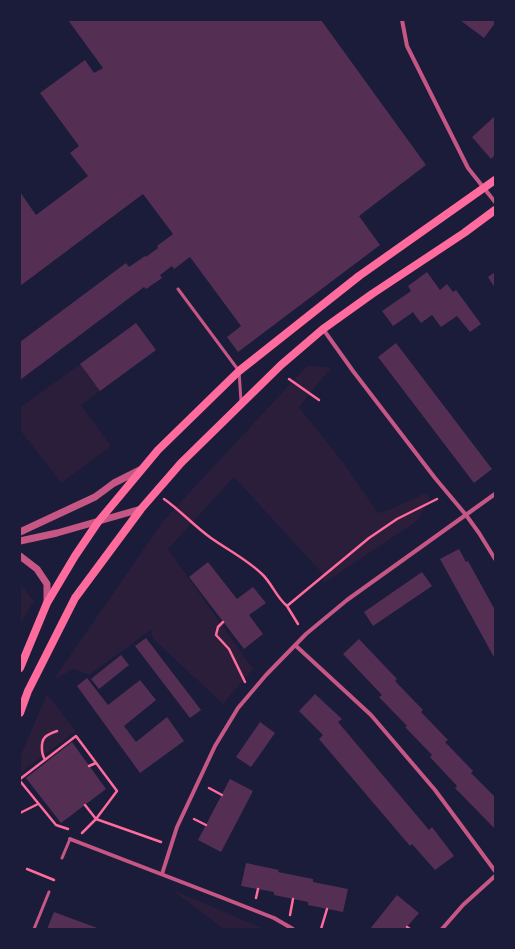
<!DOCTYPE html>
<html>
<head>
<meta charset="utf-8">
<style>
  body { margin:0 }
  #map { position:relative; width:515px; height:949px; overflow:hidden; background:#1b1b3a; font-family:Bitter,serif }
  canvas { display:block }
  .frame { position:absolute; inset:0; border:21px solid #1b1b3a; pointer-events:none }
</style>
</head>
<body>
<div id="map">
<canvas width="515" height="949"></canvas>
<div class="frame"></div>
</div>
<script>
const ctx = document.querySelector('canvas').getContext('2d');
ctx.lineJoin = 'round';
function fill(path, color) {
  ctx.fillStyle = color;
  ctx.fill(path, 'evenodd');
}
function stroke(path, color, width, dash) {
  ctx.strokeStyle = color;
  ctx.lineWidth = width;
  ctx.lineCap = dash ? 'butt' : 'round';
  ctx.setLineDash(dash || []);
  ctx.stroke(path);
}
const green = new Path2D(`
  M80,364l20,27 -19,14 30,41 -50,37 -41,-53v-22z
  M307,366l22,1 101,131 -13,23 -93,62 -3,-11 -87,-95 -66,72 85,120 -30,35 -70,-65 -2,-9 -62,45 -15,-6 -20,10 109,-158zM330,369l10,13 86,111 -35,16 -13,4 -33,-48 -46,-58z
  M20,584l14,17 -14,23z
  M47,694l29,37 -56,42v-16z
  M171,889l93,40h-40z`);
const building = new Path2D(`
  M68,20h253l105,145 -67,51 21,29 -142,107 -11,-15 14,-11 -51,-69 -16,12 -2,-3 -12,9 2,3 -16,11 -2,-2 -124,93v-38l106,-79 3,4 16,-11 1,1 12,-9 -1,-2 16,-12 -30,-40 -123,92v-94l16,23 52,-39 -18,-23 9,-7 -39,-53 45,-33 9,13 9,-5z
  M460,20h35v3l-11,15z
  M495,116v39l-4,4 -19,-22z
  M427,272l13,18 7,-6 6,8 3,-2 25,34 -11,8 -13,-16 -16,11 -9,-12 -11,8 -9,-12v2l-19,13 -11,-15 29,-20 -3,-5z
  M495,272v16l-7,-11z
  M136,323l20,27 -56,41 -20,-27z
  M396,343l96,126 -18,14 -96,-126z
  M459,549l7,13 2,-1 27,49v49l-55,-100z
  M208,562l29,37 16,-12 13,16 -17,12 14,19 -19,15 -55,-72z
  M422,572l10,14 -59,40 -9,-14z
  M146,638l55,72 -11,8 -55,-72z
  M359,639l38,40 -2,2 28,29 -2,2 27,28 -3,2 28,29 -2,2 24,24v32l-40,-41 2,-2 -27,-29 2,-2 -27,-28 2,-1 -28,-29 3,-2 -39,-41z
  M121,655l8,10 -30,24 -8,-10z
  M87,678l21,27 32,-25 16,20 -32,26 12,16 31,-25 17,24 -44,32 -63,-87z
  M315,694l27,25 -4,3 91,108 3,-3 22,29 -19,14 -23,-26 -2,2 -91,-107 4,-4 -24,-24z
  M260,722l15,11 -24,34 -15,-10z
  M72,742l34,47 -45,34 -35,-45z
  M230,779l23,12 -32,61 -23,-12z
  M246,863l33,7 -1,2 35,7v3l35,7 -5,23 -35,-7v-3l-34,-7v-3l-33,-6z
  M397,895l22,18 -14,16h-35z
  M54,912l46,17h-53z`);
const path = new Path2D(`
  M289,379l30,21
  M164,499c16,11 30,27 47,39 17,12 37,22 52,37 9,9 14,23 24,31
  M223,622l-5,5 -2,8 13,14 16,33
  M298,624l-11,-18 82,-68 28,-19 40,-20
  M45,760c-2,-4 -3,-6 -3,-10 -1,-13 4,-15 15,-19
  M89,766l7,-3
  M20,779l56,-43 41,55 -21,28 -14,14
  M20,781l36,44 12,4
  M209,788l13,7
  M85,805l11,14 65,23
  M20,813l18,-9
  M194,819l12,6
  M27,869l27,11
  M256,898l2,-9
  M290,915l3,-16
  M407,927l3,2
  M321,929l6,-20`);
const service = new Path2D(`
  M178,289l61,82 2,30
  M62,858l8,-19
  M34,929l15,-37`);
const minor = new Path2D(`
  M402,20l5,26 61,122 27,34
  M323,329l30,42 82,107 31,37 13,18 16,26
  M295,645l76,70 64,75 60,81
  M70,839l148,57 56,22 19,11
  M162,874l15,-47 38,-81 23,-38 28,-33 40,-41 41,-34 148,-106
  M442,929l21,-24 32,-29`);
const tertiary = new Path2D(`
  M20,532l75,-35 19,-14 26,-13
  M20,541l37,-8 84,-24
  M20,556l17,13 10,15v19`);
const secondary = new Path2D(`
  M20,668l27,-65 28,-47 23,-34 60,-72 81,-79 120,-95 136,-96
  M20,713l8,-22 47,-93 66,-89 40,-46 100,-98 42,-36 49,-35 92,-61 31,-23`);
fill(green, '#2a1e3b');
fill(building, '#542f53');
stroke(path, '#ff6b9d', 2.5);
stroke(service, '#c65784', 3);
stroke(minor, '#c65784', 4);
stroke(tertiary, '#c65784', 7);
stroke(secondary, '#ff6b9d', 8);
</script>
</body>
</html>
